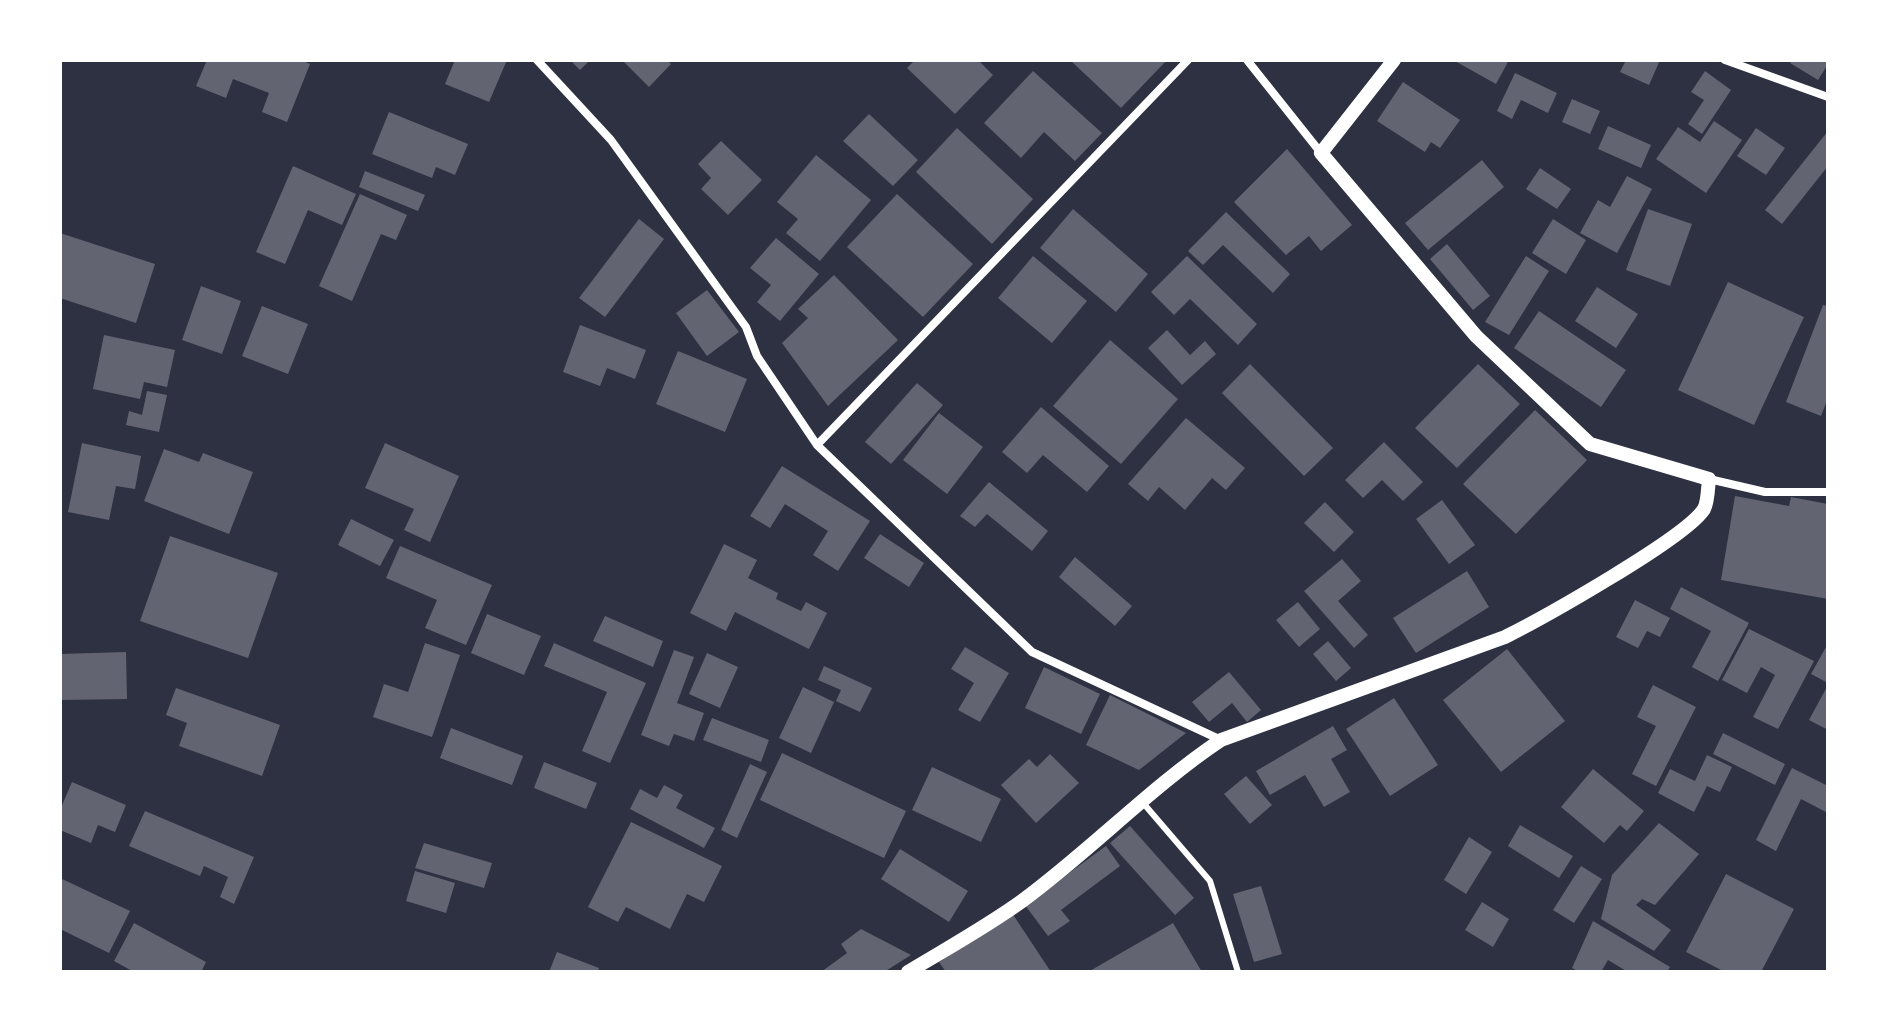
<!DOCTYPE html>
<html>
<head>
<meta charset="utf-8">
<style>
  body { margin:0 }
  #map { position:relative; width:1888px; height:1032px; overflow:hidden; background:#2d3142; font-family:"DejaVu Sans",sans-serif }
  canvas { display:block }
  .frame { position:absolute; inset:0; border:62px solid #fff; pointer-events:none }
</style>
</head>
<body>
<div id="map">
<canvas width="1888" height="1032"></canvas>
<div class="frame"></div>
</div>
<script>
const ctx = document.querySelector('canvas').getContext('2d');
ctx.lineJoin = 'round';
function fill(path, color) {
  ctx.fillStyle = color;
  ctx.fill(path, 'evenodd');
}
function stroke(path, color, width, dash) {
  ctx.strokeStyle = color;
  ctx.lineWidth = width;
  ctx.lineCap = dash ? 'butt' : 'round';
  ctx.setLineDash(dash || []);
  ctx.stroke(path);
}
const building = new Path2D(`
  M207,60h94l9,4 -23,58 -25,-10 7,-19 -36,-14 -7,19 -30,-12z
  M455,60h52l-18,42 -44,-18z
  M570,60h20l-10,10z
  M622,60h45l4,4 -22,23z
  M915,60h63l15,15 -38,39 -48,-46z
  M1070,60h97l-46,48z
  M1453,60h56l-13,24z
  M1626,60h34l-11,25 -29,-13z
  M1793,60h35v4l-10,16 -28,-17z
  M1033,71l69,62 -27,28 -31,-29 -23,26 -37,-35z
  M1705,71l26,19 -29,44 -14,-10 16,-24 -13,-8z
  M1515,73l42,20 -9,20 -27,-13 -9,19 -15,-8z
  M1403,82l57,38 -20,28 -9,-6 -6,10 -48,-31z
  M1572,99l28,12 -10,23 -28,-12z
  M389,112l79,32 -13,31 -19,-8 -4,11 -60,-24z
  M869,114l49,46 -25,26 -50,-45z
  M1714,121l28,19 -36,53 -50,-34 22,-32 22,15z
  M1608,126l43,19 -10,23 -43,-19z
  M957,128l76,71 -41,45 -76,-72z
  M1756,128l29,20 -19,27 -29,-19z
  M1828,131v35l-46,58 -17,-14z
  M721,141l41,39 -34,35 -27,-26 10,-11 -13,-14z
  M1287,149l65,76 -31,26 -12,-15 -23,19 -52,-53z
  M816,155l55,45 -51,61 -34,-28 12,-14 -21,-17z
  M1482,160l22,27 -76,63 -23,-27z
  M293,166l63,28 -14,31 -34,-15 -23,54 -29,-12z
  M1540,168l31,21 -14,20 -31,-20z
  M365,171l60,24 -7,16 -59,-24z
  M1627,176l25,13 -35,64 -37,-20 18,-33 12,7z
  M360,194l47,21 -11,25 -15,-6 -29,67 -33,-15z
  M897,194l76,70 -50,53 -76,-70z
  M1073,209l75,65 -32,38 -76,-64z
  M1648,209l44,15 -22,62 -44,-16z
  M1226,212l64,62 -17,19 -50,-48 -20,20 -15,-14z
  M639,219l25,20 -59,78 -26,-19z
  M1553,219l33,21 -20,34 -34,-21z
  M60,233l95,31 -19,59 -76,-25z
  M776,238l43,36 -39,47 -23,-19 14,-17 -21,-17z
  M1447,244l43,52 -17,14 -43,-51z
  M1033,256l54,45 -35,42 -54,-45z
  M1187,256l70,68 -19,21 -48,-46 -16,16 -23,-23z
  M1526,256l23,15 -40,64 -24,-13z
  M834,275l64,65 -70,66 -46,-63 26,-25 -10,-9z
  M1728,282l76,35 -50,108 -76,-35z
  M201,286l40,15 -19,53 -40,-14z
  M1597,287l41,27 -22,34 -41,-27z
  M707,290l32,42 -32,24 -31,-43z
  M1823,305l5,1v92l-7,18 -35,-14z
  M262,306l46,18 -20,50 -46,-18z
  M1539,311l87,59 -25,37 -87,-59z
  M580,325l66,25 -11,29 -28,-11 -7,18 -37,-14z
  M1167,330l23,25 15,-14 11,13 -34,31 -34,-37z
  M104,335l71,15 -8,37 -23,-5 -4,17 -47,-10z
  M1110,340l68,59 -57,65 -68,-58z
  M678,351l69,28 -22,53 -69,-28z
  M1250,364l83,84 -29,28 -82,-83z
  M1478,364l42,40 -63,64 -42,-40z
  M917,383l26,22 -52,59 -26,-22z
  M147,391l20,4 -8,37 -33,-7 3,-14 13,4z
  M1041,407l68,59 -22,26 -44,-37 -16,18 -25,-21z
  M1535,410l52,50 -71,74 -53,-50z
  M939,413l44,34 -36,47 -44,-34z
  M1186,418l59,50 -19,22 -14,-12 -27,32 -26,-23 -11,14 -20,-17z
  M1384,442l39,40 -20,19 -21,-21 -19,18 -18,-18z
  M82,443l59,13 -6,33 -19,-3 -7,34 -41,-8z
  M385,443l74,33 -29,66 -26,-12 10,-21 -49,-21z
  M164,449l35,13 4,-9 50,19 -24,62 -85,-33z
  M782,466l88,55 -32,50 -25,-16 15,-24 -43,-27 -15,24 -20,-12z
  M989,482l59,49 -16,20 -45,-37 -12,13 -15,-11z
  M1735,496l54,10 2,-9 37,7v95l-107,-19z
  M1442,500l33,45 -26,19 -33,-45z
  M1325,502l29,30 -20,20 -30,-29z
  M351,519l43,21 -14,26 -42,-21z
  M880,534l44,29 -15,24 -45,-29z
  M170,536l108,37 -30,85 -108,-37z
  M724,544l33,16 -9,18 30,15 -2,6 25,12 5,-9 21,11 -18,36 -74,-37 -9,19 -36,-18z
  M400,546l92,39 -26,60 -41,-17 12,-28 -51,-22z
  M1075,557l57,49 -17,20 -56,-49z
  M1342,559l19,22 -23,20 30,34 -14,13 -50,-57z
  M1467,571l22,36 -73,46 -23,-35z
  M1681,587l68,36 -31,58 -26,-14 19,-36 -41,-22z
  M1635,600l35,18 -10,19 -13,-6 -9,17 -22,-11z
  M1298,602l22,27 -21,18 -23,-27z
  M487,614l54,22 -17,39 -53,-22z
  M605,616l58,25 -10,26 -60,-26z
  M1749,629l65,32 -36,68 -25,-12 22,-42 -14,-8 -14,26 -25,-13z
  M1328,641l23,27 -15,13 -23,-27z
  M425,643l35,12 -28,82 -59,-20 11,-33 24,8z
  M554,643l92,40 -36,80 -28,-12 25,-59 -63,-26z
  M965,647l44,26 -29,49 -22,-12 16,-27 -23,-14z
  M1826,647l2,1v35l-17,-9z
  M1507,649l58,72 -64,51 -58,-72z
  M674,650l20,7 -17,46 27,10 -10,28 -20,-7 -5,12 -28,-11z
  M126,652l1,47 -67,1v-46z
  M707,653l31,14 -18,41 -31,-14z
  M824,666l48,22 -12,24 -24,-11 5,-11 -23,-10z
  M1044,667l56,27 -19,40 -56,-26z
  M1229,672l32,38 -14,12 -15,-19 -23,19 -17,-20z
  M1653,685l43,22 -40,79 -24,-12 24,-48 -19,-9z
  M1828,685v45l-19,-10z
  M803,687l31,15 -23,51 -32,-15z
  M176,688l104,37 -18,51 -83,-30 8,-23 -21,-8z
  M1110,695l76,38 -47,37 -53,-25z
  M1394,698l44,67 -48,31 -44,-67z
  M712,718l57,22 -8,22 -58,-22z
  M1333,726l14,24 -16,9 19,33 -26,15 -19,-32 -35,20 -14,-24z
  M451,728l72,28 -11,29 -72,-27z
  M1723,733l62,31 -10,21 -62,-31z
  M782,753l124,58 -22,47 -124,-58z
  M1050,754l29,29 -43,40 -35,-38 28,-26 8,8z
  M1707,755l25,12 -12,25 -13,-6 -13,26 -36,-19 12,-24 25,12z
  M544,762l53,21 -11,26 -52,-21z
  M750,764l17,8 -30,66 -16,-8z
  M932,767l69,32 -20,43 -69,-32z
  M1792,768l36,18v23l-2,3 -25,-13 -25,52 -20,-11z
  M1593,769l51,42 -17,20 -7,-6 -16,18 -43,-36z
  M1246,776l26,29 -22,19 -26,-30z
  M72,782l54,23 -11,27 -17,-7 -7,18 -31,-13v-20z
  M664,785l19,10 -7,13 39,20 -11,20 -74,-39 10,-20 17,9z
  M145,811l109,46 -20,47 -14,-7 8,-20 -24,-11 -4,10 -71,-30z
  M631,822l91,44 -18,36 -17,-8 -17,35 -44,-22 -8,15 -30,-15z
  M1659,823l40,31 -44,51 -13,-6 -6,6 35,25 -17,21 -53,-32 11,-44z
  M1520,825l53,31 -14,22 -51,-32z
  M1130,826l64,72 -19,17 -65,-72z
  M1469,837l23,15 -26,42 -22,-14z
  M424,843l68,20 -8,25 -69,-20z
  M1106,846l14,20 -59,44 9,11 -22,15 -23,-31z
  M900,849l68,42 -19,31 -68,-43z
  M1581,866l21,13 -28,44 -21,-13z
  M415,871l40,12 -9,30 -40,-12z
  M1726,874l68,35 -33,63h-36l-39,-20z
  M60,878l70,33 -21,42 -49,-24z
  M1261,886l21,68 -28,8 -21,-68z
  M1482,902l27,17 -16,28 -28,-17z
  M1012,913l39,59h-105l-7,-10z
  M1593,921l77,46 -3,5h-39l-20,-12 -7,12h-22l-7,-4z
  M134,923l72,39 -5,10h-67l-20,-11z
  M1173,923l29,49h-114z
  M861,929l50,26 -27,17h-63l26,-19 -6,-9z
  M557,952l42,16 -1,4h-49z`);
const service = new Path2D(`
  M1144,804l66,77 28,91`);
const minor = new Path2D(`
  M537,60l74,80 135,187 11,29 60,89 215,207 189,88
  M1247,60l74,93
  M1725,60l103,37
  M817,445l371,-385
  M1709,479l56,13h63`);
const tertiary = new Path2D(`
  M908,972c38,-23 78,-45 114,-71 68,-50 130,-115 199,-161l284,-103c36,-18 181,-99 199,-128 4,-7 4,-22 5,-30l-119,-35 -114,-108 -155,-183 73,-93`);
fill(building, '#626471');
stroke(service, '#fff', 6);
stroke(minor, '#fff', 8);
stroke(tertiary, '#fff', 14);
</script>
</body>
</html>
